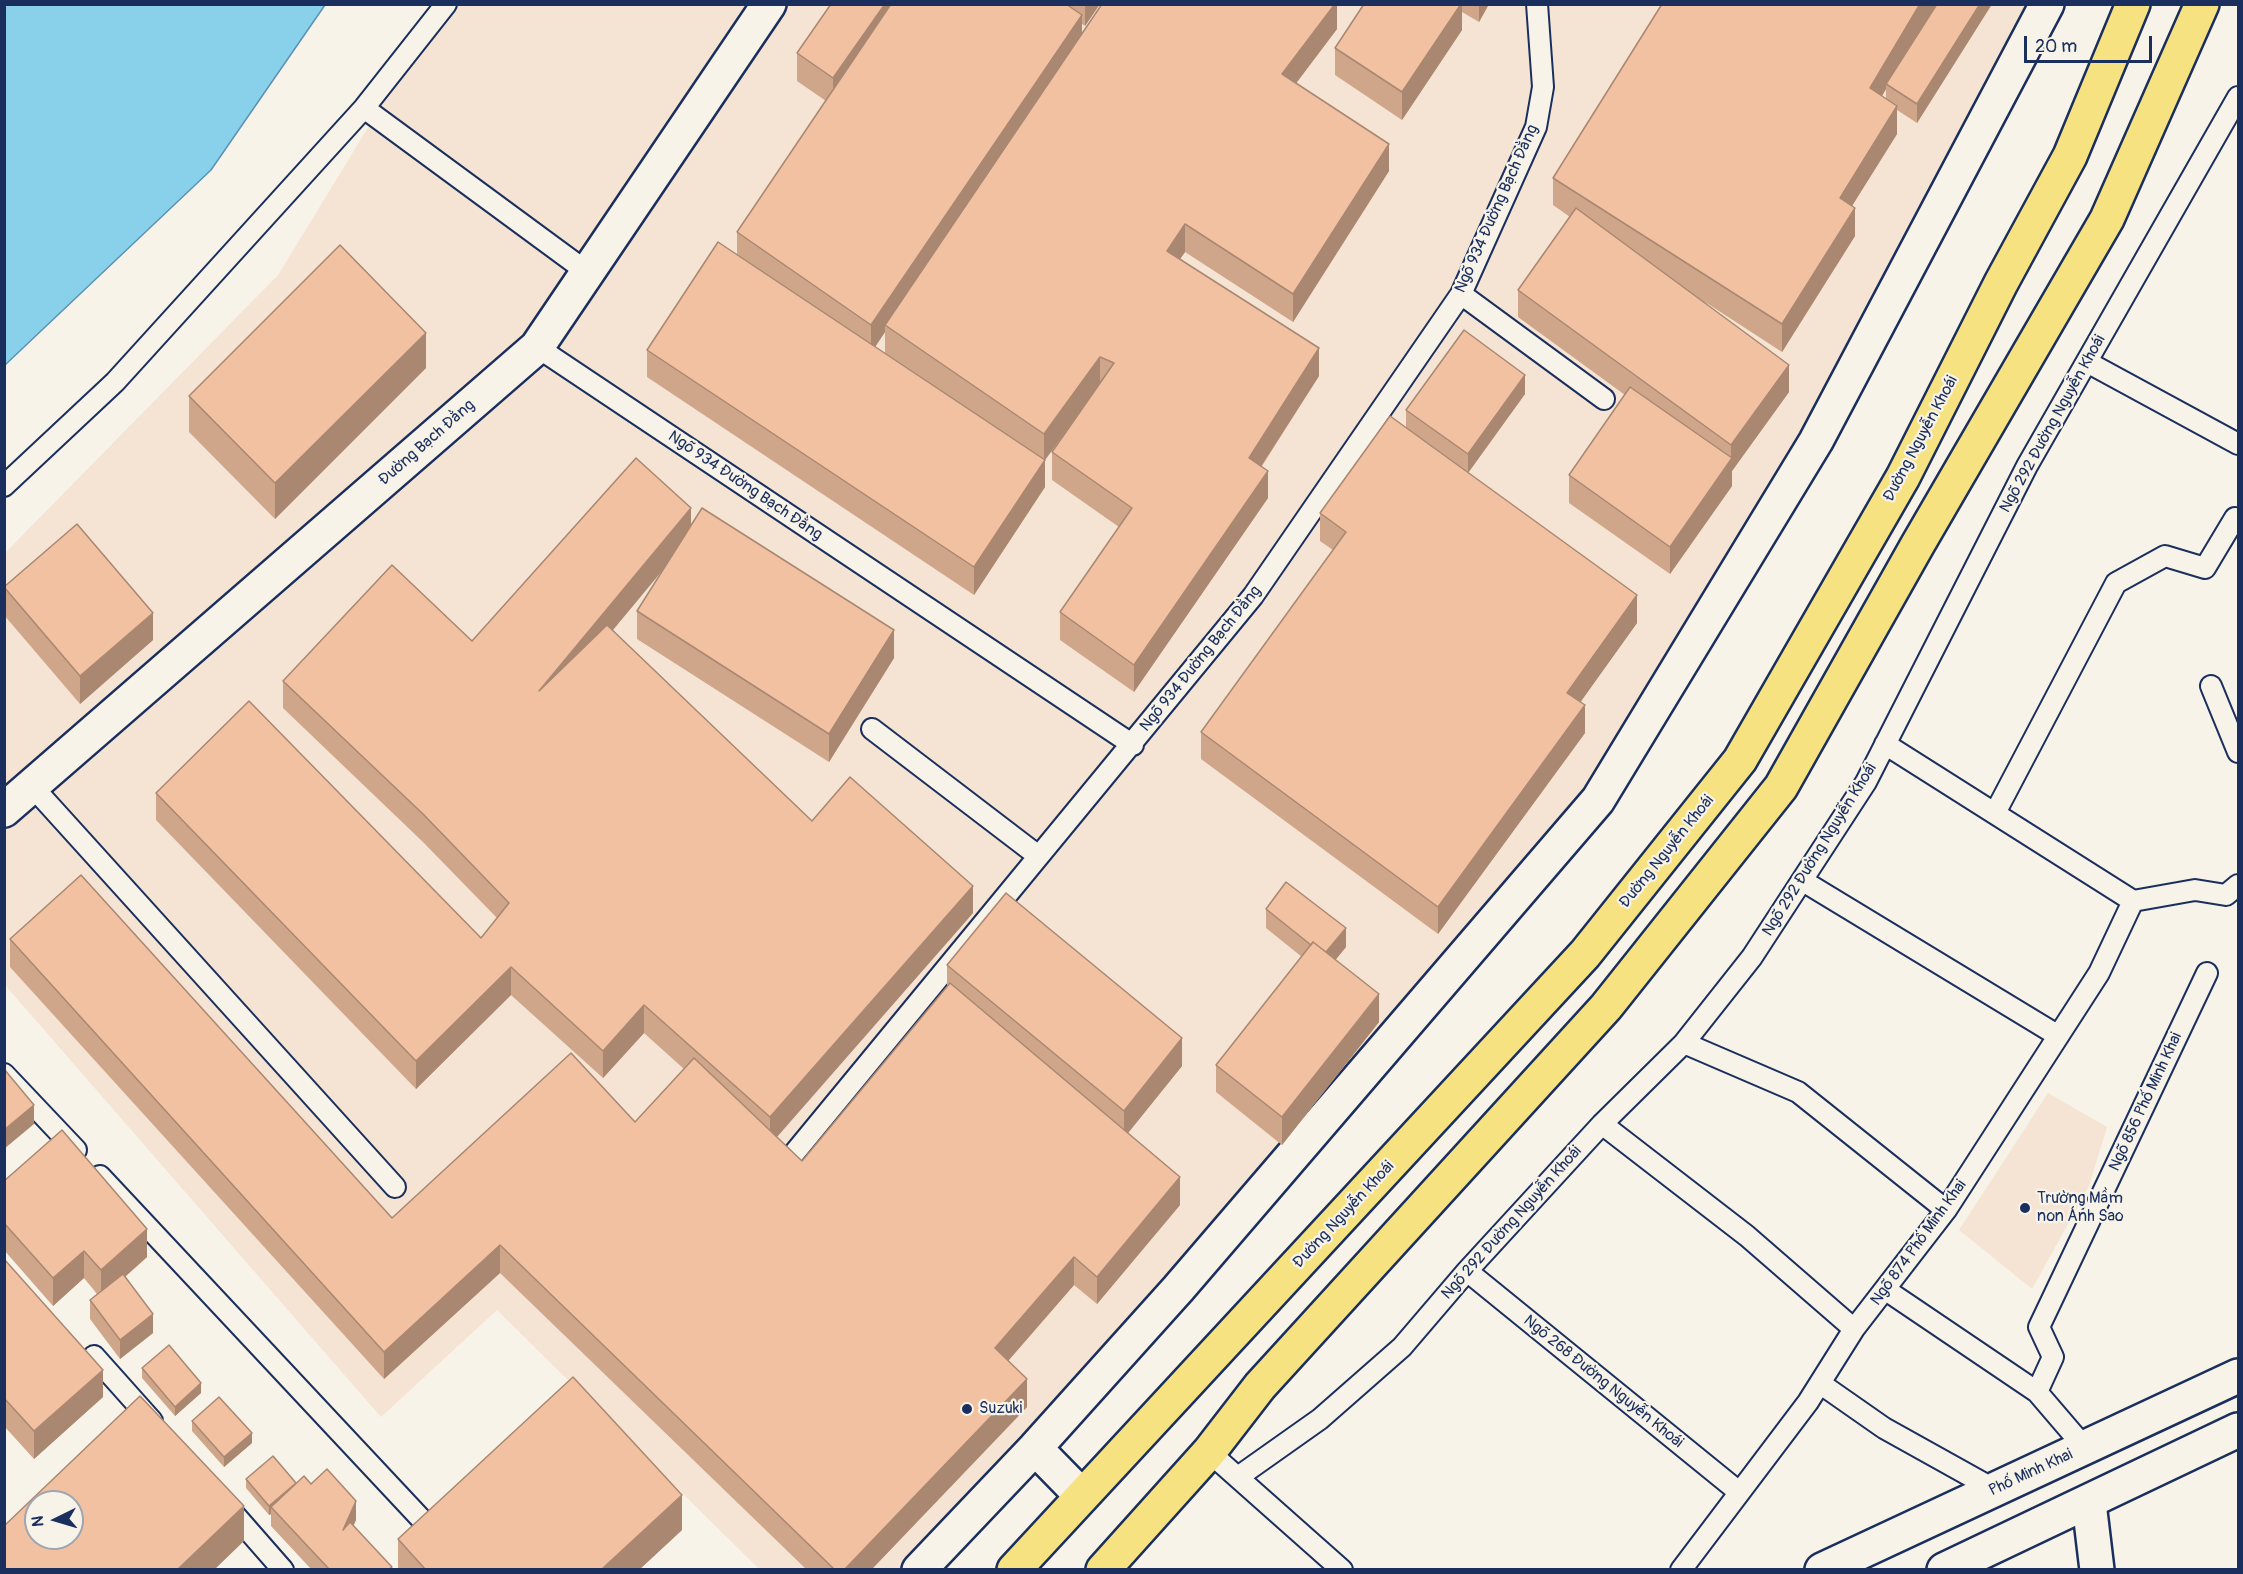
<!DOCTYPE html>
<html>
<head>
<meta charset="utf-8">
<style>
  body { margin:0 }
  #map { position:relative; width:2243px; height:1574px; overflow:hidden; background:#f7f3e8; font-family:Pangolin,sans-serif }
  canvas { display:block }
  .frame { position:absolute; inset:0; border:6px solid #1b2f5e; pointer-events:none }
  .north { position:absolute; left:24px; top:1490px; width:60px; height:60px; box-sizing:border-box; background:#f7f3e8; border:2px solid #9fa5b1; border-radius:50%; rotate:265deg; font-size:16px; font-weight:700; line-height:24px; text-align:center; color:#1b2f5e }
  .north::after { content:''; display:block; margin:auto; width:21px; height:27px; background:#1b2f5e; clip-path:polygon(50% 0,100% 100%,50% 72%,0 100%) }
  .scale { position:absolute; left:2024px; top:36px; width:128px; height:27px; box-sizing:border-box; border:3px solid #1b2f5e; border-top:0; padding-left:8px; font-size:18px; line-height:21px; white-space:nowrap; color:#1b2f5e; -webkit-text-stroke:4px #f7f3e8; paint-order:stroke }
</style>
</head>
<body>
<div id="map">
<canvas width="2243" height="1574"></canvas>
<div class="frame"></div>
<div class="north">N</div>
<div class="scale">20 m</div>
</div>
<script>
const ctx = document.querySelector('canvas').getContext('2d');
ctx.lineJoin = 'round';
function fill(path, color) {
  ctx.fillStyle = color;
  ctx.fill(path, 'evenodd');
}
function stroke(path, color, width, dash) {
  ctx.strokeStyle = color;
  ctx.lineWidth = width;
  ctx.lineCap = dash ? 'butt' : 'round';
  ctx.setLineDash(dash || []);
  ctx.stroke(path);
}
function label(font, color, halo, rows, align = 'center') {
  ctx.font = font + ' Pangolin,sans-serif';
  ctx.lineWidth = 4.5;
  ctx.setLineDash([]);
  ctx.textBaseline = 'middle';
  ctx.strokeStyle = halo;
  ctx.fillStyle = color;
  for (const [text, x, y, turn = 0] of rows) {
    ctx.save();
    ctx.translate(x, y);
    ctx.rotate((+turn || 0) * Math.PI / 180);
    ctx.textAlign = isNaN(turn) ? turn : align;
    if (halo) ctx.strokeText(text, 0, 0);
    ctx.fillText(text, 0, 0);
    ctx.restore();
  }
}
const built = new Path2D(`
  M443,5h1614l-459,795 -683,769h-156l-262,-259 -116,107 -376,-432 -1,-431 274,-279z
  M2048,1093l59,34 -18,59 -57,103 -73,-59z`);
const water = new Path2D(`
  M5,4l320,1 -114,165 -206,195z`);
const lane = new Path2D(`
  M364,108l223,164
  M1461,294l143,105
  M537,347l596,398
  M2087,362l151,82
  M4,486l111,-104 249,-274 82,-104
  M2211,686l27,66
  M872,729l165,126
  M1885,744l248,157 62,-11 31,5 12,-10
  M32,786l363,401
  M1995,813l121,-230 49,-27 40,12 30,-50
  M1803,881l254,154
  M1684,1043l114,49 148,118
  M4,1074l72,76
  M1602,1124l145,112 107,93
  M782,1168l471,-572 208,-302 75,-167 7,-40 -6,-83
  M100,1176l339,362
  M1467,1271l272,221
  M1886,1290l151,102
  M94,1356l58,65
  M1821,1384l63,44 97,54 10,9
  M2085,1448l-48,-56 16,-35 -14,-30 168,-354
  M1209,1452l133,118
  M1238,1477l82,-58 82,-72 65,-76 135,-147 82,-81 68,-86 114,-175 161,-316 211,-369
  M227,1506l56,64
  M1681,1570l127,-168 46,-73 92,-119 153,-237 34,-72`);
const street = new Path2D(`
  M1035,1448l46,47
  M2089,1503l8,67
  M919,1570l116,-122 143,-159 420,-489 218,-359 231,-437`);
const secondary = new Path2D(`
  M4,810l533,-463 232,-343
  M1822,1570l416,-194
  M1944,1570l294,-140`);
const primary = new Path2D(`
  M1014,1570l571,-616 155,-194 163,-283 98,-194 69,-127 63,-152
  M1103,1570l106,-118 51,-66 346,-379 175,-220 137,-243 189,-325 95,-215`);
const wall = new Path2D(`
  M831,4h269l-15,22 -3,-2v11l255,-31v25l-41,54 93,88 -96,151 -108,-70 -5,7 139,117 -57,90 6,32 -134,194 -74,-52v-28l59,-85 -67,-47v-28l26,-37 -33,45v27l-71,108 -327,-218v-27l90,-95v-23l89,-131 -29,-20v-28zM885,332v21l41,27 -51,-33z
  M1364,4h125l-10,18 -17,-10v18l-60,90 -67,-45v-27z
  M1662,4h330l-75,119 -20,-13v24l-45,72 3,30 -73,116 -77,-50 84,90 -57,79v15l-62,88 -101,-71v-28l56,-80 -107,-78v-27l52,-73 -17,-12v-27zM1886,89v10l-4,-3z
  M426,368l-151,151 -86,-87v-36z
  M1525,394l-57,79 169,150 -57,79 5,31 -147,201 -237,-175v-27l132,-182 -13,-9v-28l86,-85v-18z
  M691,526l203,132 -65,104 -192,-123v-28l27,-43 -52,63 200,190 161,92 -197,224 26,24 145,-174v-22l235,101 -54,67 52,72 -83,99 -23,-19 -66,76 19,46 -155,162h-66l-306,-296 -116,106 -374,-412v-28l382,279 243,-96 49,-53 -40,-36 -41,45 -92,-83 -95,94 -260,-269v-27l325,145 16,-20 -74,-76 -140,-134v-27l189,-40z
  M4,587l149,53 -73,64 -76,-89z
  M1266,909l80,38 -11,13 44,62 -97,123 -66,-53v-27l86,-108 -36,-29z
  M4,1181l143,76 -22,20 28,56 -33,26 -30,-40v-19l7,-6 -13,-16 -31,28 -49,-56z
  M4,1259l99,138 -69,62 -30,-33z
  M142,1368l59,25 -26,23 -33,-38z
  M192,1421l60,22 -28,24 -32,-36z
  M246,1479l65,5 45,36 -3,6 39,43h-81l-40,-43v-12l-2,1 -23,-27z
  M682,1530l-42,39h-242v-30z`);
const shadedWall = new Path2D(`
  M885,4h20l-72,102v-28z
  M1087,4h13l-15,22v-19z
  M1335,4h2v25l-55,73v-28z
  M1461,4h1v26l-60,90v-28z
  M1479,4h10l-10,18z
  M1920,4h17l-51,80v5l-16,27v-28z
  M1980,4h12l-75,119v-19z
  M1082,15v28l-197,282v7l-14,21v-28z
  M1897,106v28l-57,91v-27z
  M1389,144v27l-96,151v-28z
  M1855,208v28l-73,116v-28z
  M1185,224v28l-18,26v-27z
  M426,333v35l-151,151v-36z
  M1319,348v28l-70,109v-27z
  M1100,357v27l-55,76v27l-71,108v-28l70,-106v-27z
  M1789,365v27l-57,79v15l-62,88v-27l61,-87v-15z
  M1525,375v19l-57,79v-19z
  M1268,471v27l-134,194v-27z
  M691,508v28l-152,183v-28z
  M1637,595v28l-70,98v-28z
  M153,613v27l-73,64v-28z
  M894,630v28l-65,104v-28z
  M1585,705v28l-147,201v-27z
  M973,886v27l-203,232v-28z
  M1346,928v19l-22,27v-19z
  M511,967v28l-95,94v-28z
  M1379,994v28l-97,123v-28z
  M644,1005v28l-41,45v-27z
  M1182,1038v28l-58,72v-27z
  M34,1105v19l-30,25v-19z
  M1180,1177v28l-83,99v-27z
  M147,1229v28l-46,41v-28z
  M500,1245v28l-116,106v-27z
  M84,1251v27l-31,28v-28z
  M1074,1257v28l-79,91v-28z
  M153,1314v19l-33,26v-19z
  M103,1370v27l-69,62v-28z
  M1027,1379v28l-155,162h-27z
  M201,1383v10l-26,23v-9z
  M252,1433v10l-28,24v-10z
  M296,1483l-25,24v7l-2,1v-9z
  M682,1495v35l-42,39h-38z
  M356,1501v19l-13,29v-19z
  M244,1506v35l-29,28h-37z`);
const building = new Path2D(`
  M831,4h54l-52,74 -36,-25z
  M891,4h175l16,11 -211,310 -134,-93z
  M1102,4h233l-53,70 107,70 -96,150 -108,-70 -18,27 152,97 -70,110 19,13 -134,194 -74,-53 72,-104 -80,-56 62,-89 -14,-6 -56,77 -159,-109z
  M1364,4h97l-59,88 -67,-44z
  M1662,4h258l-50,84 27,18 -57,92 15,10 -73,116 -229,-146z
  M1937,4h43l-63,100 -31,-20z
  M1576,208l213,157 -58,80 -213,-155z
  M718,242l327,218 -71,107 -327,-217z
  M340,245l86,88 -151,150 -86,-87z
  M1464,330l61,45 -57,79 -62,-44z
  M1630,387l102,71 -62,89 -101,-72z
  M1390,416l247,179 -70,98 18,12 -147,202 -237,-175 145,-200 -26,-19z
  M636,458l55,50 -152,183 68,-66 205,196 38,-44 123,109 -203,231 -126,-112 -41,46 -92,-84 -95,94 -260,-268 93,-92 232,237 28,-35 -86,-89 -140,-133 109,-116 80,76z
  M702,508l192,122 -65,104 -192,-123z
  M77,524l76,89 -73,63 -76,-89z
  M81,875l311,343 179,-165 64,69 59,-64 108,103 148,-178 230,194 -83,100 -23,-20 -79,91 32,31 -182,190h-11l-334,-324 -116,107 -374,-413z
  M1286,882l60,46 -20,24 -13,-10 -2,3 -45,-36z
  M1006,893l176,145 -58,73 -177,-146z
  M1313,942l66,52 -97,123 -66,-52z
  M4,1069l30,36 -30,25z
  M62,1130l85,99 -46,41 -17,-19 -31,27 -49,-55v-42z
  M4,1259l99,111 -69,61 -30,-33z
  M123,1274l30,40 -33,26 -30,-40z
  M169,1345l32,38 -26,24 -33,-39z
  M573,1377l109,118 -80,74h-177l-27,-30z
  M140,1396l104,110 -66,63h-174v-43zM36,1502h36v36h-36z
  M219,1397l33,36 -28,24 -32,-36z
  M273,1456l23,27 -27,23 -23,-27z
  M327,1469l29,32 -13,29 7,-8 42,45 -3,2h-60l-58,-62 33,-31 7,8z`);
const markers = [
  [2025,1208,6,"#1b2f5e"],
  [967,1409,6,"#1b2f5e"]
];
const streetNames = [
  ["Ngõ 934 Đường Bạch Đằng",1497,209,-66],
  ["Ngõ 292 Đường Nguyễn Khoái",2053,424,-61],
  ["Đường Nguyễn Khoái",1921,439,-62],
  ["Đường Bạch Đằng",427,443,-41],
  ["Ngõ 934 Đường Bạch Đằng",745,486,34],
  ["Ngõ 934 Đường Bạch Đằng",1201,659,-51],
  ["Ngõ 292 Đường Nguyễn Khoái",1820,850,-58],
  ["Đường Nguyễn Khoái",1667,852,-51],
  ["Ngõ 856 Phố Minh Khai",2146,1102,-65],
  ["Đường Nguyễn Khoái",1344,1215,-47],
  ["Ngõ 292 Đường Nguyễn Khoái",1512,1223,-48],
  ["Ngõ 874 Phố Minh Khai",1919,1243,-54],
  ["Ngõ 268 Đường Nguyễn Khoái",1603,1382,39],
  ["Phố Minh Khai",2031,1473,-25]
];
const poiNames = [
  ["Trường Mầm",2037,1199],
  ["non Ánh Sao",2037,1217],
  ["Suzuki",979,1409]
];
fill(built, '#f5e4d3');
fill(water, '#89d1eb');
stroke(water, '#5d90b3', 1.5);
stroke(lane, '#1b2f5e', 24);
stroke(street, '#1b2f5e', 38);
stroke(secondary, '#1b2f5e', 38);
stroke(primary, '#1b2f5e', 38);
stroke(lane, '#f7f3e8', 20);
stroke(street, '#f7f3e8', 33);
stroke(secondary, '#f7f3e8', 33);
stroke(primary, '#f7e281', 33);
fill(wall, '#cfa68a');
fill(shadedWall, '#a98771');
fill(building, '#f1c1a1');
stroke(building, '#a98771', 1.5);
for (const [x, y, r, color] of markers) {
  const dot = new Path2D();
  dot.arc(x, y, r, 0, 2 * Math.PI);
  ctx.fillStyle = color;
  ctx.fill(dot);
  stroke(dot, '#f7f3e8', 2);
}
label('16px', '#1b2f5e', '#f7f3e8', streetNames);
label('16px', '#1b2f5e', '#f7f3e8', poiNames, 'left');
</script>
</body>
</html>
